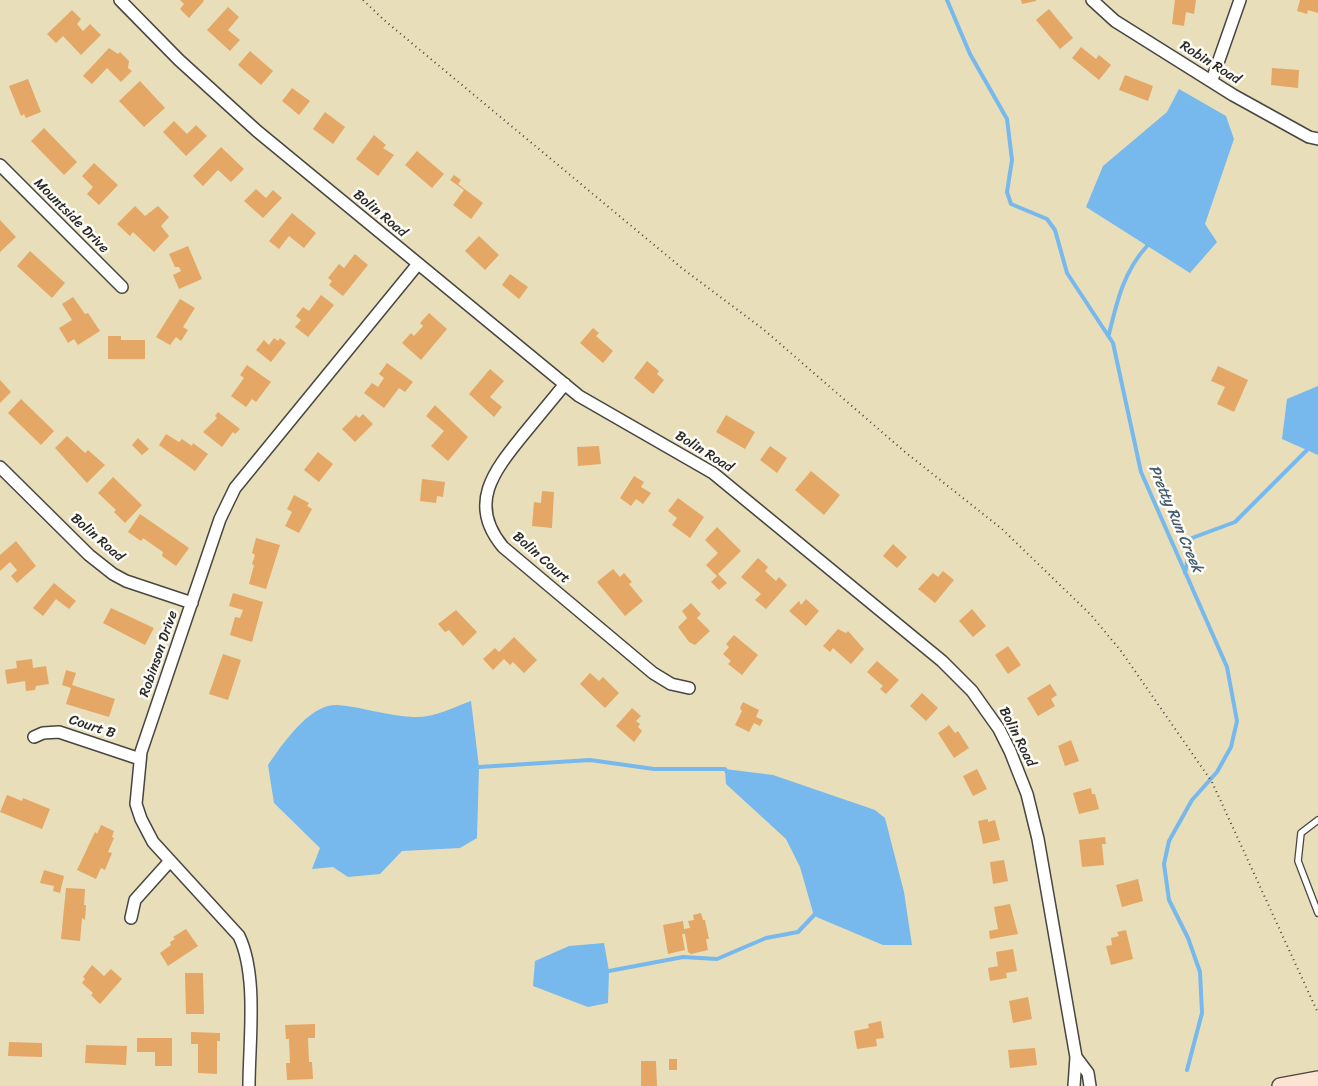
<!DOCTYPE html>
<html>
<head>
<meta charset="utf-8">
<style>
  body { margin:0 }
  canvas { display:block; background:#e8deb9 }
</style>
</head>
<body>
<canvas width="1318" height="1086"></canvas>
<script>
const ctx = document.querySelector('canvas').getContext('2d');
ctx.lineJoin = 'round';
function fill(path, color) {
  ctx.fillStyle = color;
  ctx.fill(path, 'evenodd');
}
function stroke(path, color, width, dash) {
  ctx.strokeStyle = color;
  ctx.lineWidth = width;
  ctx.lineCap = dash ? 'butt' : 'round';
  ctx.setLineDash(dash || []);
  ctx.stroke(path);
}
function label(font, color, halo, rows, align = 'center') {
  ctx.font = font + ' Sriracha,sans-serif';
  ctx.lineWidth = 5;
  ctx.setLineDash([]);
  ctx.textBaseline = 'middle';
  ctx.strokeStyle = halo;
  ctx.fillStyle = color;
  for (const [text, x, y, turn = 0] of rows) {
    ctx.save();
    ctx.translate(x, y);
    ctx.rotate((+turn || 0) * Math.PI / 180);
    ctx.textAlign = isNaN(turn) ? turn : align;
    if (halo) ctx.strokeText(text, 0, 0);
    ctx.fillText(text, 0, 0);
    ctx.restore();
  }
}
const water = new Path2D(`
  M1179,89l47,27 8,23 -29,85 12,18 -27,31 -104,-66 17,-41 64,-54z
  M1318,386v69l-36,-16 5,-40z
  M471,701l8,66 -2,71 -17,10 -58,3 -22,23 -32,3 -15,-10 -21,2 8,-21 -46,-45 -6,-38c13,-19 42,-62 69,-60 26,2 51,11 76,12 21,1 39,-9 58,-16z
  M725,769l48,6 102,35 10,8 19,74 8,53h-29l-69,-29 -14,-49 -14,-28 -60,-55z
  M604,943l5,28 -1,32 -20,4 -55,-21 2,-25 34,-15z`);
const stream = new Path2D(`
  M947,0l23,54 37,65 5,41 -5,32 4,12 36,15 8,11 12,43 46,70 28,129 86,195 10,54 -6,26 -14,25 -25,28 -23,41 -5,23 5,36 19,38 12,34 2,41 -15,57
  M1109,334c8,-33 15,-63 38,-88
  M1185,573l7,-35 43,-16 72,-72
  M479,767l111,-7 64,9h71l2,3
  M609,971l74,-14 34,2 49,-21 32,-6 18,-19`);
const building = new Path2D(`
  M180,0h23l1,1 -15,17 -9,-9 4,-5z
  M1021,0h15v1l-14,3z
  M1175,0h21l-2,14 -8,-2 -2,14 -12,-2z
  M1300,0h18v13l-10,-3 -1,4 -10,-3z
  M228,7l11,10 -11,13 12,10 -10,11 -23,-21z
  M1049,9l24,29 -13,11 -24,-29z
  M72,10l9,9 -4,5 6,7 7,-7 11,11 -20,20 -18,-19 -7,7 -9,-9z
  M1081,47l15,12 3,-4 12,10 -12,15 -27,-22z
  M109,48l9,6 2,-2 9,9 -1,7 4,3 -11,11 -14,-14 -15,16 -9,-8z
  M250,51l23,20 -12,14 -23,-20z
  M1272,68l27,2 -1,18 -27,-3z
  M1125,75l28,11 -5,15 -29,-11z
  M28,79l13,33 -15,6 -2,-4 -3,2 -12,-30z
  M140,81l25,27 -21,19 -25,-26z
  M292,88l18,13 -11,14 -17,-14z
  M325,112l20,15 -12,17 -20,-15z
  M174,121l13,13 9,-9 11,11 -21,20 -23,-24z
  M44,128l33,34 -13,13 -33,-34z
  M374,135l12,10 -3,3 11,7 -16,21 -22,-17z
  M221,147l23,22 -13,13 -13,-12 -15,16 -10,-10z
  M417,151l27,23 -12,14 -27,-23z
  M94,163l24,22 -19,20 -12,-11 6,-7 -11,-11z
  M454,175l7,5 -3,4 25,19 -12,16 -18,-14 11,-15 -14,-10z
  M256,189l10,9 7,-8 9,8 -19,20 -19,-17z
  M135,206l10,10 13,-10 11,11 -8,9 8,10 -15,16 -21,-20 -3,4 -13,-12z
  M292,213l24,20 -12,15 -15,-12 -10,13 -10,-8z
  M0,220l16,17 -16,15z
  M479,236l20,19 -14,15 -20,-19z
  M188,246l14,33 -23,10 -6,-14 8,-4 -2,-4h-4l-6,-13z
  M30,251l35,32 -13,15 -35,-32z
  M355,254l13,11 -25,31 -14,-11 3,-4 -4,-3 11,-14 5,4z
  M510,274l18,13 -9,12 -17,-14z
  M321,295l13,10 -26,32 -13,-10 6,-7 -5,-4 7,-9 6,4z
  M73,297l12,17 3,-1 12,18 -22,14 -4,-6 -6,4 -9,-15 13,-8 -10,-16z
  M180,299l15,9 -12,19 5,3 -7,11 -5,-4 -6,8 -14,-8z
  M429,313l18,16 -26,31 -19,-17 9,-10 3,3 9,-10 -3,-3z
  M593,328l6,5 -3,3 17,15 -10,12 -23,-20z
  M108,336h13v4h24v19h-37z
  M274,338l4,3 2,-3 6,5 -15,19 -15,-12 8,-10 5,5z
  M647,361l12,10 -2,3 7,6 -11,14 -19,-16z
  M387,363l26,19 -8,10 -6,-4 -15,20 -20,-15 8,-10 6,4 6,-9 -5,-4z
  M247,365l24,17 -15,20 -4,-3 -6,8 -15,-11 13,-18 -4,-3z
  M1218,366l30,14 -14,32 -17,-8 8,-17 -14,-6z
  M490,369l14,12 -14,16 12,10 -8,10 -25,-23z
  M0,380l11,12 -11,11z
  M21,399l33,32 -13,14 -33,-32z
  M435,405l33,32 -20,24 -17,-15 13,-15 -18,-15z
  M218,412l22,17 -5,5 -2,-2 -11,15 -19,-15 14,-14 -2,-2z
  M363,414l10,10 -18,18 -13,-13 14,-14 3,3z
  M726,415l29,17 -10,17 -29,-17z
  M166,434l13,8 3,-3 10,7 1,-3 15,11 -13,17 -36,-26z
  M67,436l18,17 3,-3 17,15 -18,18 -32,-35z
  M138,438l11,11 -7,6 -10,-10z
  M599,446l2,18 -23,2 -1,-19z
  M770,446l17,12 -10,15 -17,-13z
  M318,452l15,12 -14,18 -15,-12z
  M811,471l29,24 -16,20 -29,-25z
  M634,476l10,6 -3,5 10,6 -8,11 -7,-5 -5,7 -11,-8z
  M113,477l29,28 -17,18 -11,-11 2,-2 -18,-17z
  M422,479l23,3 -2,15 -6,-1 -1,7 -16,-2z
  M542,491l12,1 -2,36 -20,-2 2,-24 7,1z
  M294,495l15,8 -2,3 5,3 -13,24 -14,-7 7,-14 -5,-3z
  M678,498l26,19 -14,21 -18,-13 5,-7 -9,-7z
  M140,514l49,34 -13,18 -14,-10 1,-4 -20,-14 -2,3 -13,-9z
  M717,527l24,24 -23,23 9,9 -8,7 -8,-8 6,-6 -11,-11 12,-12 -13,-13z
  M256,538l24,7 -14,44 -17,-5 5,-19 -2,-1 3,-9 -3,-2z
  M16,541l20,25 -19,17 -6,-7 6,-6 -7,-8 -10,9v-16z
  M893,544l14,13 -10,11 -14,-12z
  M758,558l10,9 -3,4 11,10 3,-4 8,8 -21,24 -11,-9 6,-6 -20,-17z
  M613,569l7,8 4,-4 8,9 -3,2 14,17 -18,15 -28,-34z
  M943,571l11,9 -19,23 -17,-14 15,-16 5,4z
  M54,583l22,18 -7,8 -13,-10 -13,17 -10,-8z
  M233,593l30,9 -11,40 -22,-7 5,-18 5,1 3,-8 -14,-4z
  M806,599l13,12 -13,15 -17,-15 10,-10 2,4z
  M691,603l10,11 -4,4 13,13 -15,14 -6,-3 -11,-15 9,-9 -5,-7z
  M111,608l43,20 -9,17 -42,-22z
  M972,609l14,17 -13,11 -14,-16z
  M456,610l21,22 -14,14 -14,-16 -4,2 -7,-8z
  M838,629l8,4 2,-2 16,18 -13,15 -18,-16 -3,4 -7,-6z
  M734,635l24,20 -16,20 -14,-11 3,-3 -8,-7 6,-7 -3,-3z
  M514,637l23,23 -13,13 -11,-11 -3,3 -6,-6 -11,11 -10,-11 12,-11 4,4z
  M1008,646l13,19 -13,9 -13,-19z
  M223,654l18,6 -13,40 -19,-6z
  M32,659l1,9 13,-2 3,18 -13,2 -1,4 -9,1 -1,-10 -18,3 -2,-14 12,-2 -1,-7z
  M877,661l22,19 -13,14 -6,-5 3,-3 -16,-14z
  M66,670l10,3 -4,12 43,14 -6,18 -43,-13 5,-16 -9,-3z
  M590,673l9,8 4,-4 16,16 -14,15 -25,-24z
  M1050,684l7,11 -6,4 4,7 -17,10 -11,-18z
  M922,693l16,15 -12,13 -16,-15z
  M743,702l16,8 -3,7 7,3 -3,6 -6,-3 -5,9 -14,-7 7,-14 -2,-3z
  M632,708l9,8 -5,5 4,3 -2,3 4,4 -8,11 -18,-16z
  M949,725l6,8 3,-2 11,17 -15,10 -16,-25z
  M1071,740l8,21 -14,5 -7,-20z
  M977,769l10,20 -14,7 -10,-20z
  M1091,788l1,6h3l4,15 -20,5 -6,-21z
  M7,795l15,6 1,-3 27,11 -8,20 -42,-17z
  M988,819v3l7,-2 5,20 -17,4 -5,-23z
  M101,825l13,6 -2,6 2,1 -6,14 4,1 -7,17 -4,-2 -5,11 -19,-9 18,-38 2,2z
  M1105,837l1,7h-4l2,21 -22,2 -3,-27z
  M1004,860l4,21 -15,3 -3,-22z
  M44,870l20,6 -4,17 -7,-2 1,-5 -14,-3z
  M1138,879l5,22 -21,6 -6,-22z
  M66,888l19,1 -1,16h2l-1,15 -3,-2 -2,23 -19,-2z
  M1010,904l8,30 -28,5 -1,-8 9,-2 -4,-22z
  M701,913l2,7h2l4,19h-3l2,11 -17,4 -3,-2 -3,-18h-3l3,16 -17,4 -5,-29 20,-4 1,8 6,-1 -2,-7 6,-1 -1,-5z
  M186,929l12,17 -30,20 -8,-13 11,-8 -1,-3 5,-3 -2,-2z
  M1126,930l7,29 -22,6 -5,-19 6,-1 -1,-7 8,-2 -2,-4z
  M1013,949l4,22 -11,2 1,5 -17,3 -2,-13 10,-2 -2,-14z
  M92,965l12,11 7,-7 11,10 -22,25 -9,-9 2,-2 -11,-10 3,-4 -2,-2z
  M185,973h18l1,41h-18z
  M1028,997l4,22 -19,4 -4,-22z
  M881,1021l3,17 -8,1 1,7 -20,3 -3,-18 15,-3 -1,-4z
  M315,1024v14h-7l1,24h3l1,17 -26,1 -1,-17h4l-1,-24h-3l-1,-14z
  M191,1032l29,1v8h-3v33l-19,-1v-29h-7z
  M137,1038h35v28h-17v-14h-18z
  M9,1042l33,1v14l-34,-1z
  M86,1045l41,1 -1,19 -41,-2z
  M1035,1048l2,17 -27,3 -2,-18z
  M669,1059h8v11h-8z
  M641,1061h15l1,25h-16z`);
const path = new Path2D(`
  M363,0l21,20 299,249 80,60 142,123 97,77 89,86 30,36 91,131 106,231`);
const service = new Path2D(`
  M1318,820l-17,13 -3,28 20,52`);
const minor = new Path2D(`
  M120,0l59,60 78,71 322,265 134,77 229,188 30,30 27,38 11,22 17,43 11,45 38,218 -2,29
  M1092,0l23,21 118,74 76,42 9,2
  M1212,80l28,-80
  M0,165l122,122
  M565,384c-14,17 -28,34 -42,51 -29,36 -56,69 -20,112l150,126 18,11 18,4
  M0,467l89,88 24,19 13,7 66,22
  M34,737l9,-4 16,-1 81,27
  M131,918l4,-18 35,-39
  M1076,1057l12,16 2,13
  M249,1086c0,-45 9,-110 -10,-150l-86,-94 -12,-23 -5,-15 5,-52 79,-233 15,-31 183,-224`);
const secondary = new Path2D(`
  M1280,1086l38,-7`);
const streetNames = [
  ["Robin Road",1210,63,32],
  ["Bolin Road",380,214,40],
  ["Mountside Drive",71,216,45],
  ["Bolin Road",704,452,32],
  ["Bolin Road",97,538,41],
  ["Bolin Court",541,558,41],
  ["Robinson Drive",159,654,-71],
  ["Court B",92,727,18],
  ["Bolin Road",1017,737,63]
];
const waterNames = [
  ["Pretty Run Creek",1175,519,67]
];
fill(water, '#77b9ec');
stroke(stream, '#77b9ec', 4);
fill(building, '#e4a766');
stroke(service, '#474640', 8);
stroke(minor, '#474640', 14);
stroke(secondary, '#474640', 18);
stroke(path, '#474640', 2, [1, 4]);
stroke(service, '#fff', 5.5);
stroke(minor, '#fff', 11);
stroke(secondary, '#fde3d1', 15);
label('14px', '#2b2b2b', '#fdfcf7', streetNames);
label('italic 15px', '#465d6f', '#fdfcf7', waterNames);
</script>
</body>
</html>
